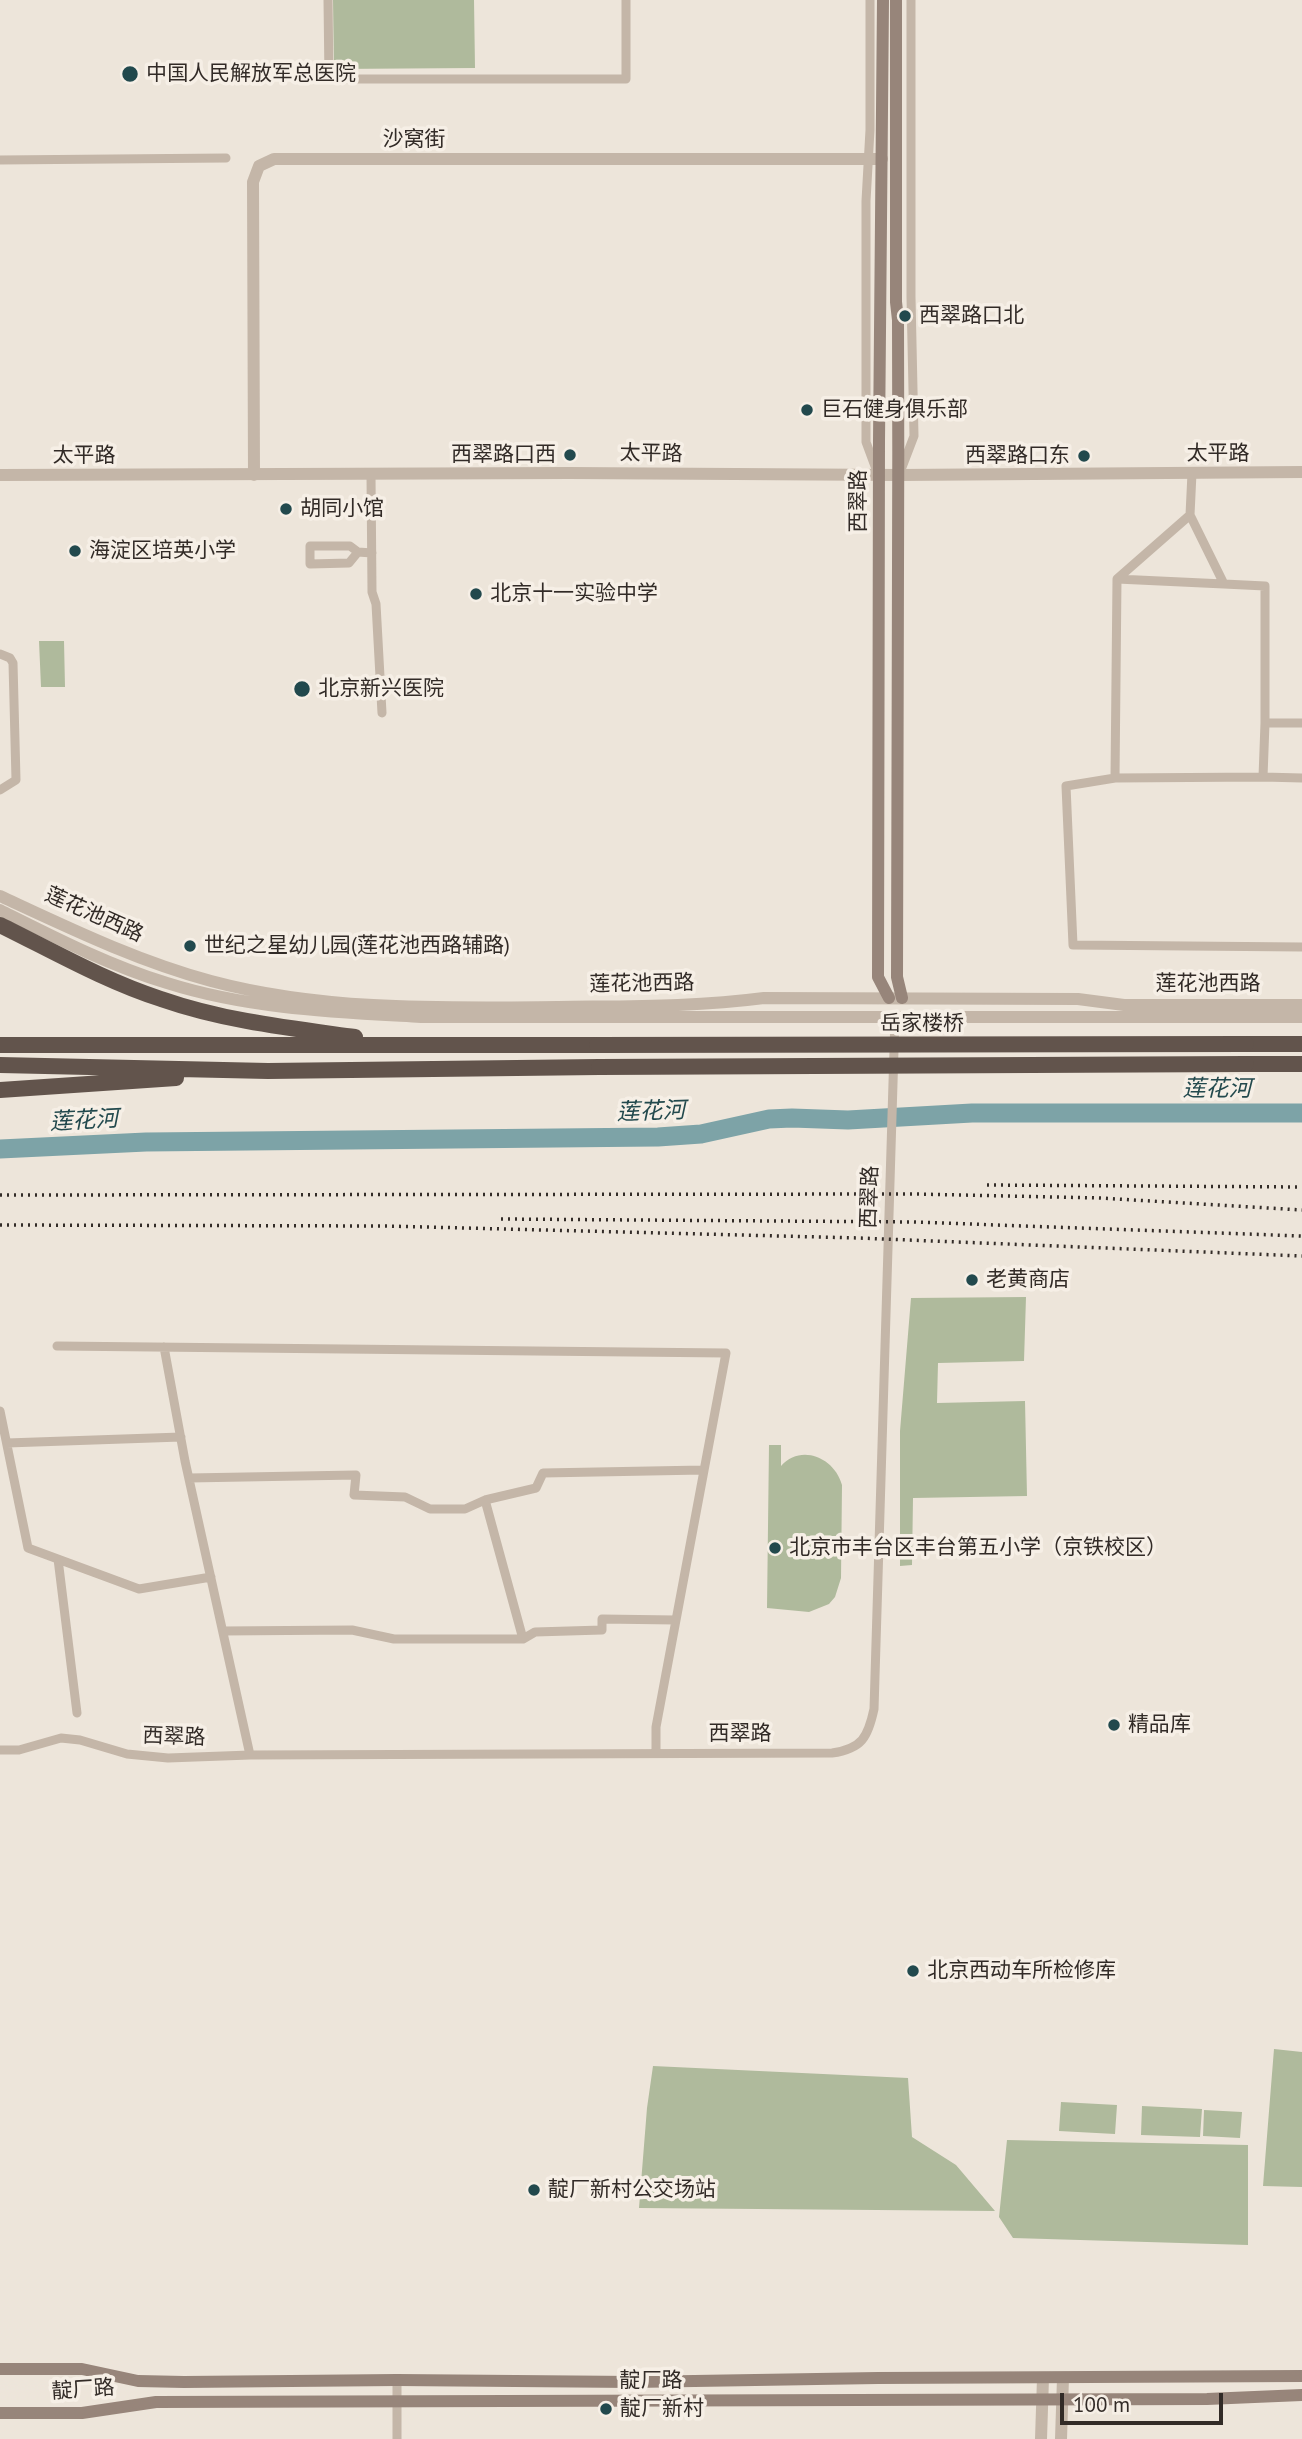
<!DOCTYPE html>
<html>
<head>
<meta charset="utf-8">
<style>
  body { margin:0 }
  #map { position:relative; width:1302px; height:2439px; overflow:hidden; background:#ede5da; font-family:"PT Sans",sans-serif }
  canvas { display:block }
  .scale { position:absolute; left:1060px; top:2393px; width:163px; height:32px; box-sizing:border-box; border:4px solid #322b27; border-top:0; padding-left:9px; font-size:21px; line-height:24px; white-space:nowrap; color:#322b27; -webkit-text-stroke:5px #f6efe6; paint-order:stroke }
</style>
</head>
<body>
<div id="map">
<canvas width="1302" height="2439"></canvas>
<div class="scale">100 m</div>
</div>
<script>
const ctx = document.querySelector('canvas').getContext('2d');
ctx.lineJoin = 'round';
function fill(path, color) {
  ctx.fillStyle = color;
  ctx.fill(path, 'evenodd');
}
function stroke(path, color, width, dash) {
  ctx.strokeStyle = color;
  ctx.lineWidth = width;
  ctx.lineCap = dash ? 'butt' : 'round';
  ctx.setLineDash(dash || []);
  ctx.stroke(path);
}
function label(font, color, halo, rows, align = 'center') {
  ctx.font = font + ' "PT Sans","Noto Sans SC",sans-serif';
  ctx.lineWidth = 7;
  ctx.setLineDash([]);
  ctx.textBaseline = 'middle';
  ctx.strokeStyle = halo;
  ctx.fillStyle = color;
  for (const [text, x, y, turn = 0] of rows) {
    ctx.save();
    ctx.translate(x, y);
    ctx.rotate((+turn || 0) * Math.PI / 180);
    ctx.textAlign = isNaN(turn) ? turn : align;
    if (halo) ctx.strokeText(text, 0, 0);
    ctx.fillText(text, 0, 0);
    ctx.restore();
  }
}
const green = new Path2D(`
  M333,0h141l1,68 -141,1z
  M39,641h25l1,46h-24z
  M1026,1297l-2,64 -86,2 -1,40 88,-2 2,95 -114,2 -1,67 -12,1v-135l11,-133z
  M769,1445h12v21c20,-23 54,-8 61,19l-1,93 -6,19 -6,7 -20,8 -42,-4z
  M1274,2049l28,3v135l-39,-1z
  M653,2066l255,12 4,59 44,28 39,46 -356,-3 8,-100z
  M1061,2102l56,3 -2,29 -56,-3z
  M1142,2106l60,3 -2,28 -59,-2z
  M1204,2110l38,2 -2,26 -37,-2z
  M1007,2140l241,5v100l-235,-7 -14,-21z`);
const river = new Path2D(`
  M0,1149l146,-7 512,-5 43,-3 68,-15 23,-1 56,2 124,-7h330`);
const minor = new Path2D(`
  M328,0l1,79h297v-79
  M870,0v130l-4,71v241l10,27
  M0,160l226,-2
  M901,470l13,-34 -3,-139v-297
  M1192,473l-2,42 34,69 41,2v137h37
  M371,475l1,117 4,12 6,109
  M1190,515l-73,64 -2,199 -49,8 7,159 229,2
  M358,552l-9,11 -39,1v-18h40l8,6 14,1
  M1117,579l107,5
  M0,654l10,4 3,5 3,117 -16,10
  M1265,723l-2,54 39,1
  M1115,778l148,-1
  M57,1346l669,7 -70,374v25
  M164,1347l21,114 65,294
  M0,1411l28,137 111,41 72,-12
  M7,1443l174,-6
  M189,1478l167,-3 -2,20 51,2 25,12h35l20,-9
  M58,1559l19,154
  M223,1631l129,-1 42,9h129l12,-7 67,-2v-11l73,1
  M523,1639l-38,-139 51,-12 7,-15 160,-3
  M0,1750h19l42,-12 19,2 47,14 41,4 82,-3 582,-2c30,-4 36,-16 42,-44l21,-692
  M397,2380v59`);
const tertiary = new Path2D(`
  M0,475l570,-2 329,2 403,-3
  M254,475l-1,-293 6,-16 15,-7h608
  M0,896c69,32 137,65 211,85 112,30 231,27 347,26 69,-1 137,0 206,-9l314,1 46,6h178
  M0,910c54,27 108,55 167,73 82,26 168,29 254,34h881
  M1041,2439l2,-61
  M1061,2439l2,-61`);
const secondary = new Path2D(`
  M883,0l-4,441 -1,536 11,21
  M896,0v302l2,18c1,219 -1,438 -1,657l5,21
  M0,2369h82l56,12 46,1 213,-2 236,2 245,-4 424,-2
  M0,2413h82l74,-11 1051,-3 95,-4`);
const trunk = new Path2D(`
  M0,925c53,26 105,56 161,74 63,22 128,29 194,38
  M1246,1044h56
  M0,1045h597
  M1246,1064h56
  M0,1065l268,6 331,-4
  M0,1090l176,-12`);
const rail = new Path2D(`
  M987,1185l315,2
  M0,1195l915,-1 185,4 202,12
  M501,1219l412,3 389,14
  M0,1225l386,1 473,12 443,18`);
const trunkBridge = new Path2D(`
  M597,1045l649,-1
  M599,1067l647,-3`);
const markers = [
  [130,74,9,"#22494d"],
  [905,316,7,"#22494d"],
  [807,410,7,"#22494d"],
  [570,455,7,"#22494d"],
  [1084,456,7,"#22494d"],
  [286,509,7,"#22494d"],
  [75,551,7,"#22494d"],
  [476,594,7,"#22494d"],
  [302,689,9,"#22494d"],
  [190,946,7,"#22494d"],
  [972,1280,7,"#22494d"],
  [775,1548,7,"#22494d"],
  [1114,1725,7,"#22494d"],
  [913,1971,7,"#22494d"],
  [534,2190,7,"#22494d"],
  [606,2409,7,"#22494d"]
];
const poiNames = [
  ["中国人民解放军总医院",146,74],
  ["西翠路口北",919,316],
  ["巨石健身俱乐部",821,410],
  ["西翠路口西",556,455,"right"],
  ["西翠路口东",1070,456,"right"],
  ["胡同小馆",300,509],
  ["海淀区培英小学",89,551],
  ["北京十一实验中学",490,594],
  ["北京新兴医院",318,689],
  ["世纪之星幼儿园(莲花池西路辅路)",204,946],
  ["老黄商店",986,1280],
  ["北京市丰台区丰台第五小学（京铁校区）",789,1548],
  ["精品库",1128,1725],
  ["北京西动车所检修库",927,1971],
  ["靛厂新村公交场站",548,2190],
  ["靛厂新村",620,2409]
];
const streetNames = [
  ["沙窝街",414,140],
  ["太平路",651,454,1],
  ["太平路",1218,454],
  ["太平路",84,456],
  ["西翠路",859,501,-90],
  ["莲花池西路",94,915,24],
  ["莲花池西路",642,984,-1],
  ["莲花池西路",1208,984],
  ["岳家楼桥",922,1024],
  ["西翠路",870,1197,-88],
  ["西翠路",740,1734],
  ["西翠路",174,1737,2],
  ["靛厂路",651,2381],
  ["靛厂路",83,2390,-4]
];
const waterNames = [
  ["莲花河",1217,1089],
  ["莲花河",651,1112,-2],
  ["莲花河",84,1121,-3]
];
fill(green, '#afba9c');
stroke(river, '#7da3a7', 19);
stroke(minor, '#c4b6a8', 9);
stroke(tertiary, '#c4b6a8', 12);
stroke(secondary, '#97857a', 12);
stroke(trunk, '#62544c', 16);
stroke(rail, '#322b27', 3.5, [2, 5]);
stroke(trunkBridge, '#62544c', 16);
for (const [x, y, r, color] of markers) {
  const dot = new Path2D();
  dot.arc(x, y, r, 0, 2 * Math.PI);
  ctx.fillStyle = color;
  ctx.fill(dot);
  stroke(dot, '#f6efe6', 2.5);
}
label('21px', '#322b27', '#f6efe6', poiNames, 'left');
label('21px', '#322b27', '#f6efe6', streetNames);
label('italic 23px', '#22494d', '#f6efe6', waterNames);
</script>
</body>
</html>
